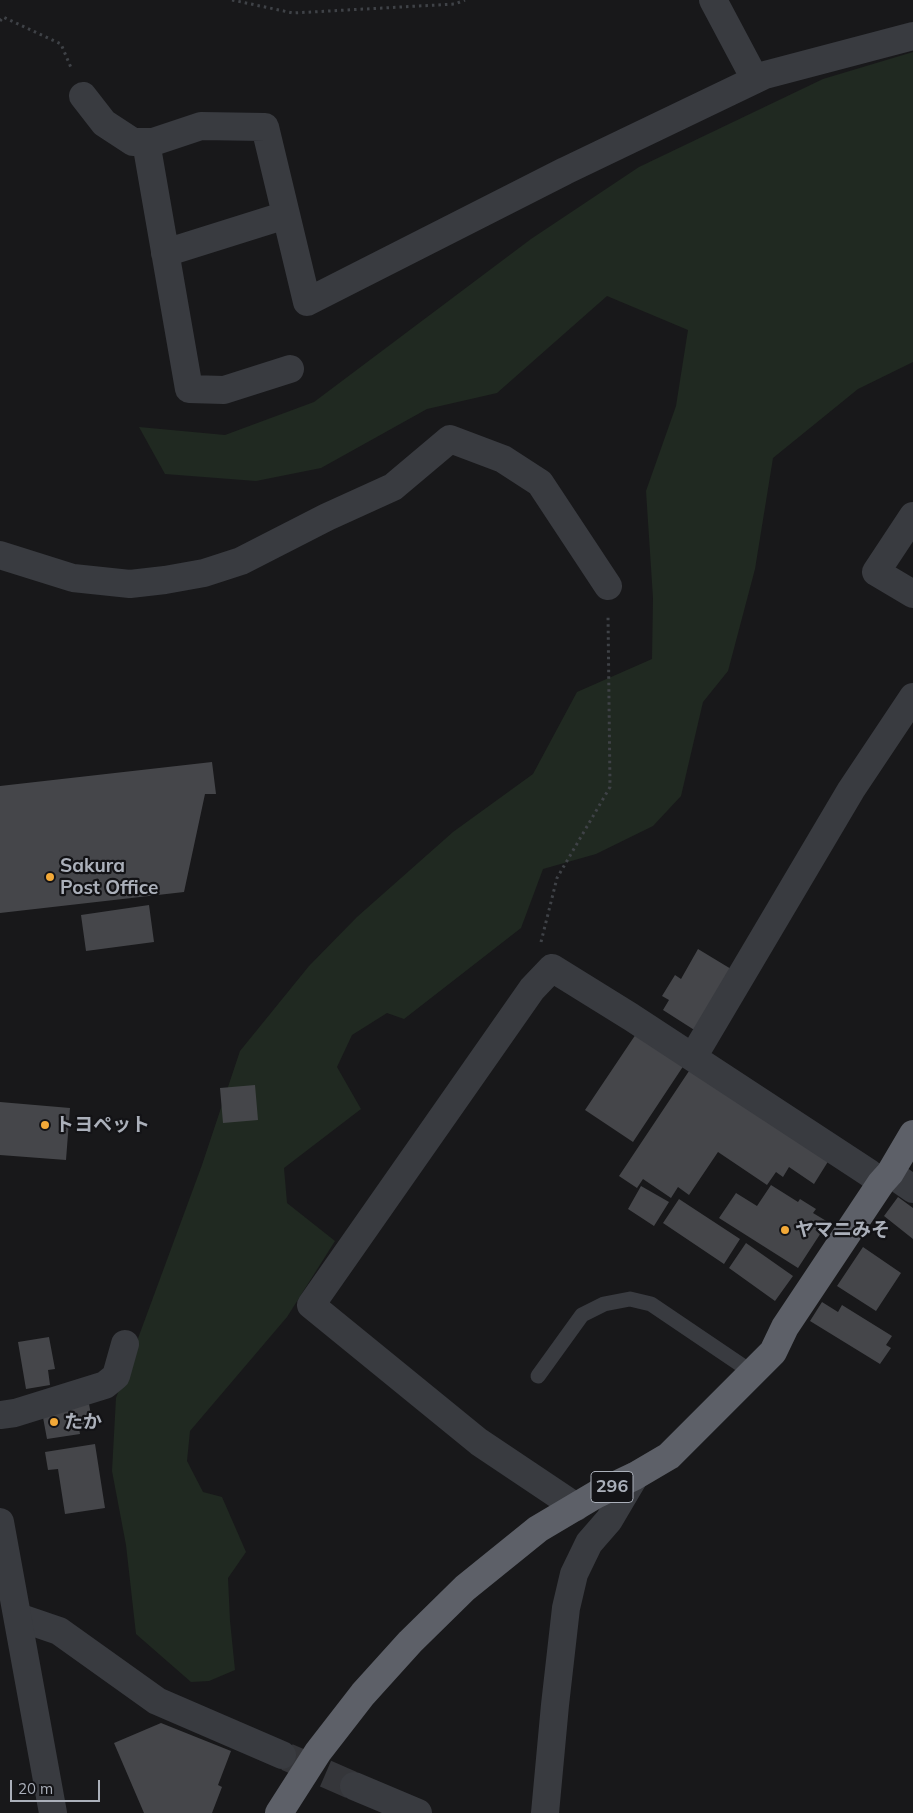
<!DOCTYPE html>
<html>
<head>
<meta charset="utf-8">
<style>
  body { margin:0 }
  #map { position:relative; width:913px; height:1813px; overflow:hidden; background:#18181a; font-family:Mulish,sans-serif }
  canvas { display:block }
  .scale { position:absolute; left:10px; top:1780px; width:90px; height:22px; box-sizing:border-box; border:2px solid #abb0ba; border-top:0; padding-left:6px; font-size:15px; line-height:18px; white-space:nowrap; color:#abb0ba; -webkit-text-stroke:4px #131316; paint-order:stroke }
</style>
</head>
<body>
<div id="map">
<canvas width="913" height="1813"></canvas>
<div class="scale">20 m</div>
</div>
<script>
const ctx = document.querySelector('canvas').getContext('2d');
ctx.lineJoin = 'round';
function fill(path, color) {
  ctx.fillStyle = color;
  ctx.fill(path, 'evenodd');
}
function stroke(path, color, width, dash) {
  ctx.strokeStyle = color;
  ctx.lineWidth = width;
  ctx.lineCap = dash ? 'butt' : 'round';
  ctx.setLineDash(dash || []);
  ctx.stroke(path);
}
function label(font, color, halo, rows, align = 'center') {
  ctx.font = font + ' Mulish,"Noto Sans JP",sans-serif';
  ctx.lineWidth = 4.5;
  ctx.setLineDash([]);
  ctx.textBaseline = 'middle';
  ctx.strokeStyle = halo;
  ctx.fillStyle = color;
  for (const [text, x, y, turn = 0] of rows) {
    ctx.save();
    ctx.translate(x, y);
    ctx.rotate((+turn || 0) * Math.PI / 180);
    ctx.textAlign = isNaN(turn) ? turn : align;
    if (halo) ctx.strokeText(text, 0, 0);
    ctx.fillText(text, 0, 0);
    ctx.restore();
  }
}
const green = new Path2D(`
  M913,52v310l-55,27 -85,69 -18,111 -27,102 -25,31 -22,94 -28,30 -57,28 -53,15 -22,59 -117,91 -17,-6 -35,22 -15,32 24,42 -77,59 3,35 48,38 -48,76 -97,114 -3,30 16,31 19,5 24,55 -18,26 2,43 5,49 -26,11 -18,1 -55,-48 -10,-89 -14,-74 4,-73 86,-233 38,-114 69,-85 48,-49 96,-85 80,-58 44,-82 75,-33 1,-61 -7,-107 30,-85 12,-76 -81,-34 -110,97 -70,16 -106,59 -65,13 -91,-7 -26,-47 86,8 89,-33 217,-163 108,-72 184,-88z`);
const building = new Path2D(`
  M212,762l4,32h-11l-21,98 -184,21v-127z
  M149,905l5,37 -68,9 -5,-36z
  M698,949l38,23 -37,61 -36,-23 6,-10 -7,-4 13,-21 6,4z
  M636,1034l48,31 -51,77 -48,-32z
  M691,1068l138,92 -15,24 -25,-17 -6,10 -7,-5 -9,13 -49,-33 -29,43 -11,-8 -7,11 -28,-19 -6,9 -18,-12z
  M255,1085l3,35 -35,3 -3,-35z
  M0,1102l70,6 -4,52 -66,-5z
  M771,1185l27,17 2,-3 16,10 -3,4 15,9 -30,46 -79,-50 17,-25 21,13z
  M641,1186l28,16 -15,24 -26,-17z
  M898,1197l15,11v31l-29,-23z
  M679,1199l61,40 -16,25 -61,-41z
  M746,1243l47,33 -18,25 -46,-33z
  M863,1247l38,26 -25,38 -39,-25z
  M822,1302l16,10 4,-7 50,31 -6,9 5,3 -11,16 -70,-43z
  M49,1337l6,32 -7,1 2,15 -24,4 -8,-47z
  M89,1404l4,22 -14,2 1,6 -33,5 -5,-27z
  M95,1444l10,64 -40,6 -7,-45 -10,1 -3,-18z
  M161,1723l70,28 -13,34 4,2 -10,26h-68l-30,-70z`);
const minorTunnel = new Path2D(`
  M287,1757l67,29`);
const path = new Path2D(`
  M232,0l61,13 162,-9 10,-4
  M0,21l3,-4 58,27 11,26
  M541,942l16,-64 53,-91 -2,-173`);
const service = new Path2D(`
  M538,1376l44,-61 22,-11 26,-5 21,5 102,69`);
const minor = new Path2D(`
  M713,0l42,79
  M83,96l21,27 29,19h20l48,-16 64,1 42,175 258,-131 200,-96 148,-39
  M146,142l43,247 35,1 66,-21
  M165,253l121,-38
  M913,516l-37,56 37,22
  M0,555l73,23 57,6 35,-4 39,-7 37,-12 86,-44 66,-30 57,-48 53,20 37,24 68,103
  M693,1057l158,-267 62,-93
  M890,1173l23,16
  M0,1415l15,-2 90,-28 11,-9 9,-32
  M576,1507l-97,-65 -168,-137 221,-316 20,-21 79,49 238,156 12,10
  M18,1617l41,14 98,70 125,54
  M354,1786l64,27
  M545,1813l10,-108 11,-97 8,-34 15,-31 20,-23 26,-44`);
const tertiary = new Path2D(`
  M0,1522l53,291`);
const trunk = new Path2D(`
  M279,1813l39,-61 45,-58 47,-52 55,-54 73,-59 59,-35 38,-18 34,-20 104,-104 12,-25 96,-144 9,-10 23,-39`);
const markers = [
  [50,877,5,"#f3a938"],
  [45,1125,5,"#f3a938"],
  [785,1230,5,"#f3a938"],
  [54,1422,5,"#f3a938"]
];
const shields = [
  [612,1487,42]
];
const shieldNames = [
  ["296",612,1487]
];
const poiNames = [
  ["Sakura",60,866],
  ["Post Office",60,888],
  ["トヨペット",55,1125],
  ["ヤマニみそ",795,1230],
  ["たか",64,1422]
];
fill(green, '#202921');
fill(building, '#45464a');
stroke(minorTunnel, '#35363a', 28, [28, 14]);
stroke(path, '#3f4247', 3, [2.5, 4]);
stroke(service, '#393b40', 15);
stroke(minor, '#393b40', 28);
stroke(tertiary, '#393b40', 28);
stroke(trunk, '#5d6068', 28);
for (const [x, y, r, color] of markers) {
  const dot = new Path2D();
  dot.arc(x, y, r, 0, 2 * Math.PI);
  ctx.fillStyle = color;
  ctx.fill(dot);
  stroke(dot, '#131316', 2);
}
for (const [x, y, w] of shields) {
  const box = new Path2D();
  box.roundRect(x - w / 2, y - 15.5, w, 31, 4);
  ctx.fillStyle = '#131316';
  ctx.fill(box);
  stroke(box, '#abb0ba', 1);
}
label('bold 18px', '#abb0ba', null, shieldNames);
label('bold 19px', '#abb0ba', '#131316', poiNames, 'left');
</script>
</body>
</html>
